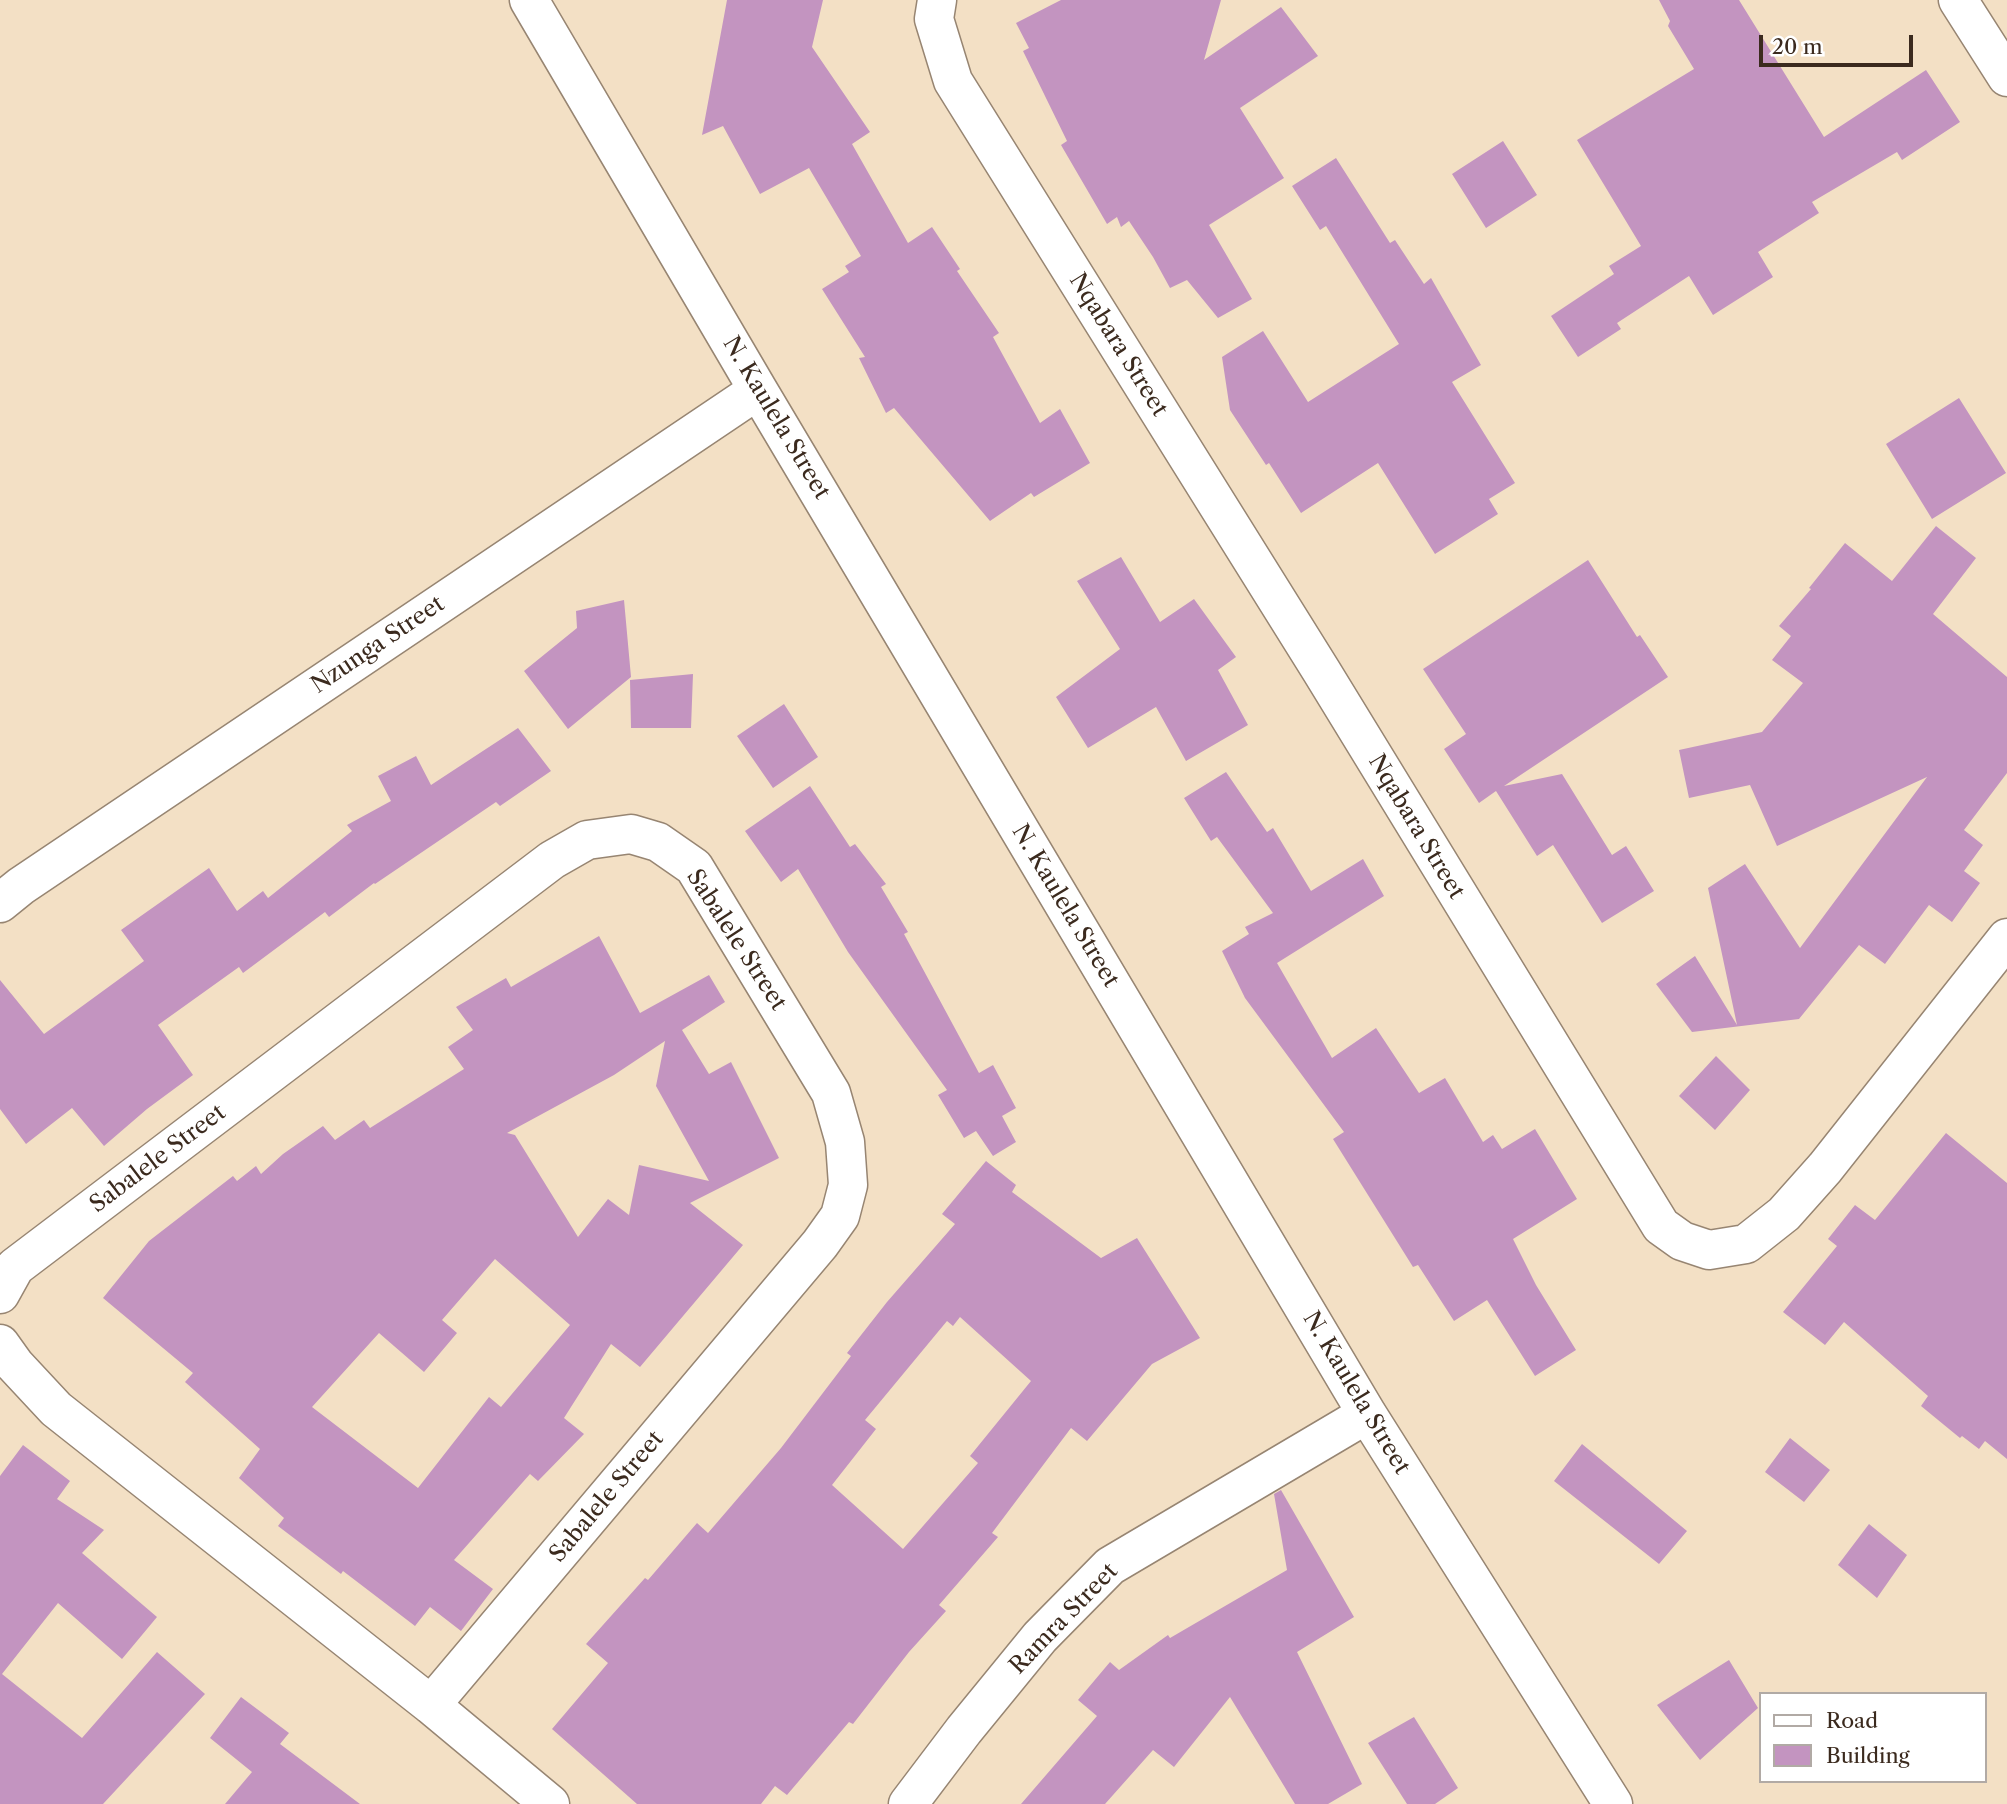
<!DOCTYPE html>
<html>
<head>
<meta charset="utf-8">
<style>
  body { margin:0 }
  #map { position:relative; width:2007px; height:1804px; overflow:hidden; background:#f3e0c5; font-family:"Libre Caslon Text",serif }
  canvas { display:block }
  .legend { position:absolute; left:1759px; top:1692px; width:228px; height:91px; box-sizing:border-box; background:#fff; border:2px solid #b1aaa5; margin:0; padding:9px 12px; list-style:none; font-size:21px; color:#3b2a1e }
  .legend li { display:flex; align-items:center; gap:14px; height:35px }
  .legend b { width:35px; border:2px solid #b1aaa5 }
  .scale { position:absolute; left:1759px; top:35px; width:154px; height:32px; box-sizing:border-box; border:4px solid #3b2a1e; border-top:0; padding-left:9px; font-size:21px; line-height:24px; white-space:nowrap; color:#3b2a1e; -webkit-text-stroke:5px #fff; paint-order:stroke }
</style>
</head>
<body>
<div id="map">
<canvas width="2007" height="1804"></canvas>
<ul class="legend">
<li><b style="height:9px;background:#fff"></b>Road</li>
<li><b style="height:19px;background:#c394c0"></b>Building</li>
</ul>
<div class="scale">20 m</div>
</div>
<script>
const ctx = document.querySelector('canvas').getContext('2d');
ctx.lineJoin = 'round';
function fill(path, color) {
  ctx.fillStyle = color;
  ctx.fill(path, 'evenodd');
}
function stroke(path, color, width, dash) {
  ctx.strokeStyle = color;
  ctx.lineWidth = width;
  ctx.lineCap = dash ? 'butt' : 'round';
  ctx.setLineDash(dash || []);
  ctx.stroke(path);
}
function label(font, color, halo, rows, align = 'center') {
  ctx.font = font + ' "Libre Caslon Text",serif';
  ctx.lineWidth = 5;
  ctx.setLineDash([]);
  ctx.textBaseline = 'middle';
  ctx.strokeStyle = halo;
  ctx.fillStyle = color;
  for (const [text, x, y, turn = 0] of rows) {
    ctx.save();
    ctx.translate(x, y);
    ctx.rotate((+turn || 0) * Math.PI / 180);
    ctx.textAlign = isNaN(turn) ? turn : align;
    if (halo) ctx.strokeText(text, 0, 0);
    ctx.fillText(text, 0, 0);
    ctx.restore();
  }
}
const building = new Path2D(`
  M727,0h96l-11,47 58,85 -18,12 56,99 24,-16 28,42 -3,2 42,62 -6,4 47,86 20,-14 30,54 -56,34 -3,-4 -41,28 -96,-113 -8,5 -27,-55 6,-1 -43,-68 27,-17 -4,-6 16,-10 -52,-88 -49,26 -37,-68 -21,9z
  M1061,0h160l-17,60 77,-53 37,49 -78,52 44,70 -75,47 43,74 -34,19 -31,-38 -17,8 -17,-31 -24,-36 -8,6 -4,-10 -10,7 -46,-79 6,-4 -44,-90 6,-3 -13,-25z
  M1659,0h80l85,137 102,-67 34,52 -58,38 -5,-8 -85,50 7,11 -61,39 15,25 -60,38 -24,-39 -72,47 4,6 -43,28 -27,-41 63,-42 -5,-8 32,-20 -64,-106 117,-71 -26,-43 2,-5z
  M1503,141l34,54 -51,33 -34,-54z
  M1336,158l54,85 5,-3 29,44 7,-6 50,87 -29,17 63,101 -26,16 9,15 -63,40 -57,-91 -77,50 -32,-50 -3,2 -36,-55 -8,-53 41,-26 45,71 91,-58 -73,-118 -6,4 -28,-44z
  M1959,398l47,75 -74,46 -46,-75z
  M1936,526l40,32 -43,56 74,63v96l-43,57 19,15 -19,26 16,12 -28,39 -23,-17 -44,59 -26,-19 -60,74 -107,13 -36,-48 39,-28 42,69 -29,-137 37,-24 55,84 127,-171 -150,69 -27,-61 -61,13 -10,-48 83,-18 41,-49 -31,-23 19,-24 -12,-10 32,-37 -2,-1 36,-45 47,38z
  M1121,557l39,65 34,-23 42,58 -18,13 30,55 -62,36 -30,-54 -68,41 -32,-51 64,-48 -43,-68z
  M1588,560l49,77 3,-2 28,42 -164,109 58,-12 50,81 14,-9 28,45 -52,32 -49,-78 -16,11 -41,-65 -17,12 -35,-54 22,-15 -43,-65z
  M624,600l7,77 -63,52 -44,-58 53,-43 -1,-17z
  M693,674l-2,54h-60l-1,-48z
  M784,704l34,53 -45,31 -36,-52z
  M518,728l33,43 -51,35 -4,-4 -121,82 -1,-1 -45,34 -4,-5 -82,61 -4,-6 -81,58 35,50 -46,34 -43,37 -32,-38 -46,36 -26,-35v-129l44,54 100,-73 -23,-31 88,-62 28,43 26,-20 5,7 84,-67 -5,-6 44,-24 -13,-25 38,-20 15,29z
  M1226,772l41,60 6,-4 38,63 52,-32 21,37 -107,67 55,95 44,-30 43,65 26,-15 38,64 10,-7 9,14 33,-20 42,70 -64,40 23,46 40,65 -41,26 -48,-76 -33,21 -36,-56 -5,2 -80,-128 11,-7 -99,-134 -23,-47 27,-17 -4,-7 28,-14 -56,-76 -6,4 -27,-43z
  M810,786l40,61 5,-3 31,40 -5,3 27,45 -4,2 75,139 14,-8 23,43 -14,8 14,26 -23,14 -17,-25 -12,7 -26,-43 9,-5 -99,-138 -50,-83 -17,13 -36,-51z
  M599,936l41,77 69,-38 16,27 -43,28 27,44 22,-12 48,96 -89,45 53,42 -103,122 -29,-23 -47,74 20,16 -46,47 -8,-7 -76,86 39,29 -32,42 -31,-24 -15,19 -72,-55 -2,3 -63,-48 6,-8 -45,-40 21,-29 -75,-67 8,-9 -90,-75 46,-57 84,-65 4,5 19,-15 5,8 22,-20 40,-28 12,14 29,-20 6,8 94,-59 -16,-22 25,-17 -17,-23 50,-29 5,9zM665,1041l-9,45 53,95 -70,-16 -10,50 -21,-16 -30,38 -63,-102 -8,-2 107,-58zM495,1259l75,66 -69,82 -12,-10 -71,91 -106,-81 67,-74 45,39 33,-39 -15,-13z
  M1716,1056l34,34 -35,40 -36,-34z
  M1946,1133l61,50v276l-22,-18 -6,8 -17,-13 -2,2 -39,-32 7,-10 -84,-74 -19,23 -42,-33 54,-66 -9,-7 27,-34 20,15z
  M986,1161l30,24 -4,7 89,66 36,-20 63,100 -48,26 -65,77 -16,-13 -79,105 6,4 -59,68 7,6 -37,41 -56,72 -4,-2 -62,73 -12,-9 -14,18h-124l-85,-75 56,-66 -22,-19 59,-66 3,2 49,-57 11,10 73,-85 70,-92 -4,-3 40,-51 68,-78 -13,-10zM960,1317l71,64 -61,75 8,7 -75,86 -71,-64 44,-56 -11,-9 82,-99 6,5z
  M1790,1438l40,32 -26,32 -39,-30z
  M1582,1444l105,87 -28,33 -105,-83z
  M23,1445l47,36 -13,18 47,31 -22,23 75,64 -35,42 -64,-56 -56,71 80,64 75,-86 48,42 -102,110h-103v-328z
  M1281,1490l73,127 -57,35 65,132 -34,20h-33l-65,-107 -56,70 -21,-17 -48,54h-84l76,-88 -19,-16 32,-38 9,8 49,-35 2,3 117,-68 -13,-76z
  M1869,1524l38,31 -30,43 -39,-33z
  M1729,1660l29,48 -58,52 -43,-55z
  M241,1697l48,36 -9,11 80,60h-135l27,-32 -42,-34z
  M1414,1717l44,71 -23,16h-28l-39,-61z`);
const street = new Path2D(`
  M529,0l229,390 609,1024 246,390
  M937,0l-3,19 19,62 369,591 339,554 21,15 27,9 37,-6 38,-30 41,-46 182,-230
  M1958,0l49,77
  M0,903l21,-17 737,-496
  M0,1294l15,-27 537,-407 35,-20 44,-6 27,8 36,25 137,226 14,49 3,43 -8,31 -20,28 -389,461
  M0,1344l15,21 41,44 375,296 119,99
  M908,1804l56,-74 76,-93 70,-71 257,-152`);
const streetNames = [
  ["Nqabara Street",1118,345,58],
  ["N. Kaulela Street",776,418,59],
  ["Nzunga Street",378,645,-34],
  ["Nqabara Street",1416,827,59],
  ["N. Kaulela Street",1065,906,59],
  ["Sabalele Street",736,940,57],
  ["Sabalele Street",158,1159,-37],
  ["N. Kaulela Street",1356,1393,59],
  ["Sabalele Street",607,1497,-50],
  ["Ramra Street",1064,1619,-46]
];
fill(building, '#c394c0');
stroke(street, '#978572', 41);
stroke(street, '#fff', 38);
label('23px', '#3b2a1e', '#fff', streetNames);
</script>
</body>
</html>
